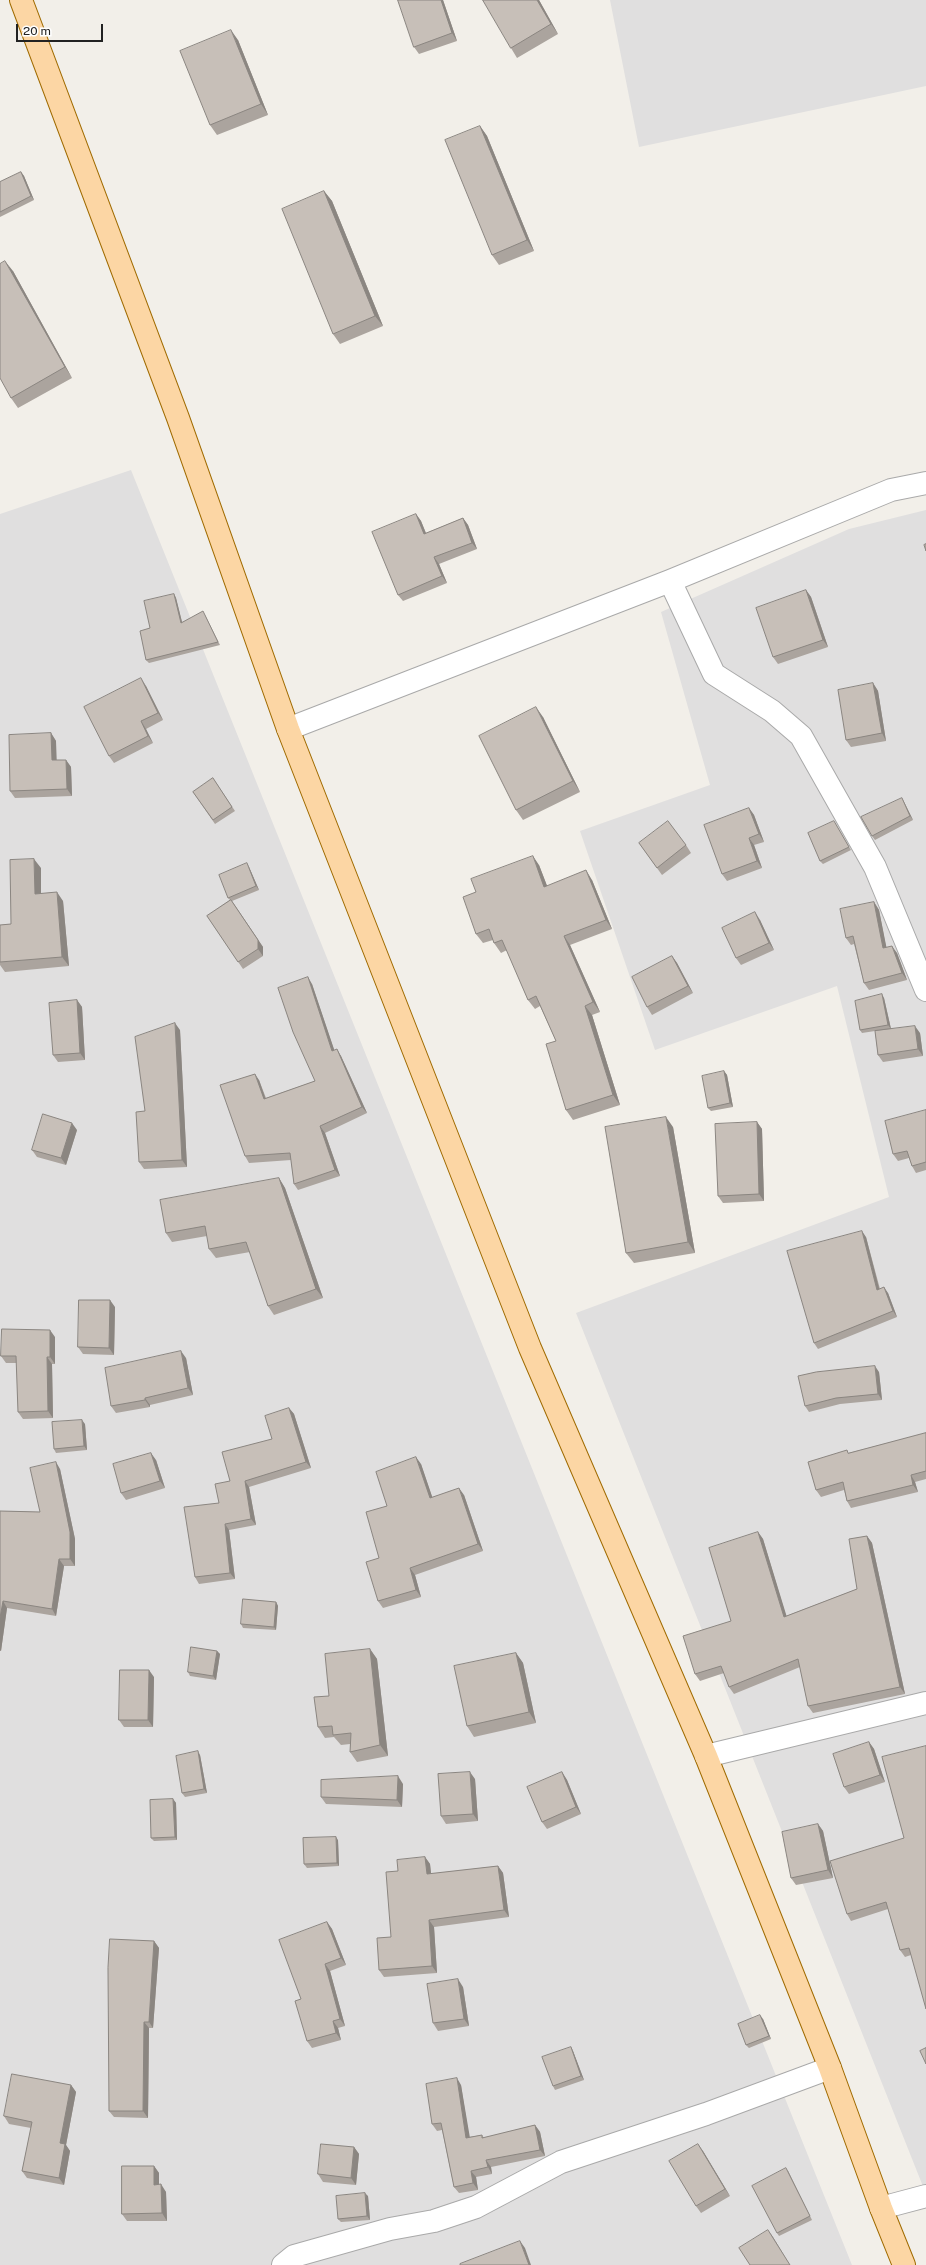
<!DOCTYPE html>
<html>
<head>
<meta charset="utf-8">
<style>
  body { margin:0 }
  #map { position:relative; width:926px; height:2265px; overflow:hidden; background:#f2efe9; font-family:"Public Sans",sans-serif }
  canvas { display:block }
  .scale { position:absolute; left:16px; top:24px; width:87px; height:18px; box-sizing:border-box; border:2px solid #222; border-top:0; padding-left:5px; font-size:12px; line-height:14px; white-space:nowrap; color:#222; -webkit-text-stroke:3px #fff; paint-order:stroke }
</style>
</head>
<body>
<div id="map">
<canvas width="926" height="2265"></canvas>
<div class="scale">20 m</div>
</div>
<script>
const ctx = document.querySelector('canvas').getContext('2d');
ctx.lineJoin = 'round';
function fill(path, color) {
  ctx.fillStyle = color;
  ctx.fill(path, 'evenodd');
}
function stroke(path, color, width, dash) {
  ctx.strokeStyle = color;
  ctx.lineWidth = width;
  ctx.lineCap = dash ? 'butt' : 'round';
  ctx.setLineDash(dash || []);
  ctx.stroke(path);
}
const residential = new Path2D(`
  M610,0h316v86l-287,61z
  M131,470l721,1795h-852v-1751z
  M926,510v1684l-350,-881 313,-116 -52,-211 -182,64 -75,-219 130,-46 -49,-173 188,-83z`);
const minor = new Path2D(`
  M670,581l44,93 58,37 29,25 74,131 51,123
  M288,729l382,-148 221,-91 35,-7
  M706,1756l220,-53
  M881,2208l45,-12
  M283,2265l11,-9 96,-27 44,-8 42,-14 85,-45 145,-48 124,-46`);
const major = new Path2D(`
  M21,0l157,418 110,311 242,619 176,408 124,312 51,140 23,57`);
const wall = new Path2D(`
  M398,0h45l14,41 -38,13 -5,-7z
  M483,0h56l19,34 -41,24 -6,-10z
  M238,40l30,75 -51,20 -7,-10z
  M480,126l7,10 47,115 -35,14 -7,-10z
  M21,172l3,4 10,24 -34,17v-35z
  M324,191l8,10 51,125 -43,18 -7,-10z
  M13,271l59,107 -54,30 -7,-10z
  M416,514l5,7 5,12 37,-15 5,7 9,24 -38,15 8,19 -44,18 -5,-6z
  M806,590l5,7 17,50 -50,17 -5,-7z
  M174,594l2,4 6,24 23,-7 15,30 -71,18 -3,-3 4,-32z
  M873,683l5,8 8,50 -35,6 -5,-7z
  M146,686l17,34 -17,9 7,14 -39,20 -5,-7z
  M543,717l37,75 -57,28 -7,-10z
  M51,733l5,8v19h10l5,7 1,29 -57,2 -5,-7z
  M213,778l22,33 -20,13 -22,-32z
  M902,798l11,22 -38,20 -3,-4z
  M749,808l5,7 10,27 -10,3 8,23 -35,13 -5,-7z
  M836,825l15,25 -28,14 -3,-3z
  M639,843l47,2 5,8 -29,22z
  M539,865l8,21 45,-6 20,49 -42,16 30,67 -8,3 28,90 -47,15 -7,-10 -10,-69 -16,-35 -5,3 -7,-9 -21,-50 -6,3 -7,-10 -1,-3 -10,3 -7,-9v-42z
  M249,867l10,23 -27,11 31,46v9l-20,13 -36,-53 23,-16 -2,-2z
  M41,868v25l22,8 6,65 -64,6 -5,-7v-40l11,-1z
  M874,902l5,8 7,37 11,6 10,27 -38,10 -5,-7 -10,-39 -3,1 -5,-7z
  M760,920l14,30 -33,15 -5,-7z
  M672,956l5,7 16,30 -41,22 -5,-8z
  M312,984l22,66 7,6 26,57 -42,20 15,43 -42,14 -4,-6 -3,-24 -42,3 -4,-7 14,-76 7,18 49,-17z
  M884,998l7,31 29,4 3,23 -40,6 -5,-7 -3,-24 -13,2 -2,-3z
  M77,1000l5,7 3,53 -27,2 -5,-7z
  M180,1030l7,137 -43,2 -5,-7 6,-51z
  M724,1071l3,4 6,32 -22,4 -3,-3z
  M926,1110v60l-10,3 -4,-7 -3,-8 -11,3 -5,-7z
  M757,1122l5,7 2,72 -41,2 -5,-7z
  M673,1127l22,126 -61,10 -8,-10z
  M77,1130l-11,35 -29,-8 -5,-7z
  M279,1178l6,10 38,110 -49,17 -6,-9 -18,-54 -34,6 -7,-9 -2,-13 -35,6 -6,-9z
  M866,1237l14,52 8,4 9,24 -79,32 -4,-6z
  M115,1307l-1,48 -31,-1 -5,-7z
  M55,1337v27h-3l1,54 -30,1 -5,-7 -1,-49h-11l-5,-7z
  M186,1358l7,37 -43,10v2l-34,6 -5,-7z
  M879,1372l3,28 -42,4 -31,8 -4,-6z
  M289,1408l5,6 17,54 -62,19 7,38 -27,5 6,49 -36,5 -4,-7 24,-74 11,-22 42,-42z
  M85,1424l2,26 -31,3 -2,-4z
  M926,1433v46l-11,3 3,10 -67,16 -4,-7 -3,-11 -23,7 -5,-7 33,-37z
  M156,1460l9,28 -39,12 -5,-7z
  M421,1464l11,33 32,-2 19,56 -68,24 6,22 -38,11 -5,-7 1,-43 8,-52z
  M60,1469l15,70v27h-11l-8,50 -49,-8 -6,43h-1v-140l40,1z
  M758,1532l5,7 23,77 71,-27 10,-53 5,7 33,151 -92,19 -5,-7 -8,-39 -66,27 -5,-7 -5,-14 -24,8 -5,-7 36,-53z
  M276,1602l2,4 -2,24 -33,-2 -2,-4z
  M370,1649l7,10 11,97 -31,6 -7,-10v-8l-9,1 -7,-8 -9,1 -7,-11 11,-31z
  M217,1651l3,3 -4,26 -26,-4 -2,-4z
  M516,1653l7,10 13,60 -62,14 -7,-11z
  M154,1677l-1,50h-29l-5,-7z
  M869,1742l5,7 11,33 -36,12 -5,-7z
  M926,1746l-15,209 -6,2 -5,-7 -12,-41 -37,12 -4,-7 57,-76z
  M200,1755l7,38 -22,4 -3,-4z
  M562,1772l5,8 14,34 -34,15 -5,-7z
  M475,1779l3,42 -32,3 -5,-8z
  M403,1784l-1,23 -76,-3 -5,-7z
  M173,1799l3,4 1,37 -23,1 -3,-3z
  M818,1824l5,7 10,47 -37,7 -5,-7z
  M338,1840l1,26 -32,2 -3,-4z
  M425,1857l5,7 1,10 67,-8 5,7 6,44 -75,10 3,46 -53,4 -5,-7 12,-33 7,-66z
  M327,1922l5,7 14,36 -16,6 15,55 -7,2 3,12 -29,8 -5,-7 -6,-42z
  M154,1941l5,7 -6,80h-4l-1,90 -34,-1 -5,-6z
  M463,1987l6,39 -31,5 -5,-8z
  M763,2019l8,20 -22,9 -3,-3z
  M571,2047l2,4 11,29 -29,10 -2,-4z
  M71,2085l5,7 -10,53 4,6 -6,34 -37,-7 -5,-7 9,-43 -22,-4 -5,-8z
  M461,2085l8,52 13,-2 2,3 51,-13 5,7 5,24 -54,11 1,7 -16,3 2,13 -19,3 -5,-6 -12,-57 -5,1 -5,-7z
  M354,2147l5,7 -3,31 -33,-3 -5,-8z
  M703,2151l27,45 -29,17 -5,-7z
  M154,2166l5,7v12l7,7 1,29h-40l-5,-7z
  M788,2171l24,49 -33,16 -2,-3z
  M368,2196l2,24 -29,2 -3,-3z`);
const shadedWall = new Path2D(`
  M441,0h2l14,41 -5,-8z
  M537,0h2l19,34 -7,-10z
  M231,30l7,10 30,75 -7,-11z
  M480,126l7,10 47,115 -7,-11z
  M21,172l3,4 10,24 -3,-4z
  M324,191l8,10 51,125 -8,-10z
  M5,261l8,10 59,107 -7,-11z
  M416,514l5,7 8,20 -5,-7z
  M463,518l5,7 9,24 -5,-6z
  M434,557l5,7 8,19 -5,-7z
  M806,590l5,7 17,50 -5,-7z
  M174,594l2,4 7,28 -2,-3z
  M141,678l5,8 17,34 -5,-7z
  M873,683l5,8 8,50 -4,-8z
  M536,707l7,10 37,75 -7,-11z
  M141,721l5,8 7,14 -5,-7z
  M51,733l5,8 1,27 -5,-8z
  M66,760l5,7 1,29 -5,-7z
  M902,798l11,22 -3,-4z
  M749,808l5,7 10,27 -5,-8z
  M749,838l5,7 8,23 -5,-7z
  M533,856l6,9 12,31 -7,-9z
  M34,859l7,9v35l-6,-9z
  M247,863l2,4 10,23 -3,-4z
  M586,870l6,10 20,49 -6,-9z
  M57,892l6,9 6,65 -7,-9z
  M231,900l32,47v9l-5,-7z
  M874,902l5,8 9,45 -5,-7z
  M755,912l5,8 14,30 -5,-7z
  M564,936l6,9 30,67 -7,-10z
  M892,946l5,7 10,27 -5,-7z
  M672,956l5,7 16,30 -5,-7z
  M308,977l4,7 25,74 -5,-7z
  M882,994l2,4 7,31 -3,-4z
  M77,1000l5,7 3,53 -5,-7z
  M585,1006l7,9 28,90 -7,-10z
  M175,1023l5,7 7,137 -5,-7z
  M915,1026l5,7 3,23 -5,-7z
  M337,1049l4,7 26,57 -5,-6z
  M724,1071l3,4 6,32 -3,-4z
  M255,1074l4,6 9,26 -4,-7z
  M666,1117l7,10 22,126 -7,-11z
  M757,1122l5,7 2,72 -5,-7z
  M72,1123l5,7 -11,35 -5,-7z
  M320,1126l5,7 15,43 -5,-6z
  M279,1178l6,10 38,110 -7,-9z
  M862,1231l4,6 15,59 -4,-6z
  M884,1287l4,6 9,24 -4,-6z
  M110,1300l5,7 -1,48 -5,-7z
  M50,1330l5,7v27l-5,-7z
  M181,1351l5,7 7,37 -5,-7z
  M47,1357l5,7 1,54 -5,-7z
  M875,1366l4,6 3,28 -4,-6z
  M145,1398l5,7v2l-5,-7z
  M289,1408l5,6 17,54 -5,-6z
  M82,1420l3,4 2,26 -3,-4z
  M151,1453l5,7 9,28 -5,-7z
  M416,1457l5,7 14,41 -5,-7z
  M56,1462l4,7 15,70v27l-5,-7z
  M911,1475l4,7 3,10 -5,-7z
  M245,1481l4,6 7,38 -5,-6z
  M459,1488l5,7 19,56 -5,-7z
  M225,1524l4,6 6,49 -5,-6z
  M758,1532l5,7 26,85 -5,-7z
  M867,1536l5,7 33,151 -5,-7z
  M59,1559l5,7 -8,50 -4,-7z
  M410,1568l5,7 6,22 -5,-7z
  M3,1601l4,7 -6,43 -1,-1v-32z
  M276,1602l2,4 -2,24 -2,-3z
  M370,1649l7,10 11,97 -8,-11z
  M217,1651l3,3 -4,26 -3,-4z
  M516,1653l7,10 13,60 -7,-11z
  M149,1670l5,7 -1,50 -5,-7z
  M869,1742l5,7 11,33 -5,-7z
  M198,1751l2,4 7,38 -3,-4z
  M470,1772l5,7 3,42 -5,-7z
  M562,1772l5,8 14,34 -5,-7z
  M398,1776l5,8 -1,23 -5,-7z
  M173,1799l3,4 1,37 -2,-3z
  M818,1824l5,7 10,47 -5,-8z
  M336,1837l2,3 1,26 -2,-3z
  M425,1857l5,7 2,18 -5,-8z
  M498,1866l5,7 6,44 -5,-7z
  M429,1920l5,7 3,46 -5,-7z
  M327,1922l5,7 14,36 -5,-7z
  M154,1941l5,7 -6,80 -4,-6z
  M325,1964l5,7 15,55 -5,-7z
  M458,1979l5,8 6,39 -5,-7z
  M760,2015l3,4 8,20 -2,-3z
  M333,2021l5,7 3,12 -5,-7z
  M144,2022l5,6 -1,90 -5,-7z
  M571,2047l2,4 11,29 -3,-4z
  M457,2078l4,7 10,59 -5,-6z
  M71,2085l5,7 -10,53 4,6 -6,34 -5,-7 1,-35z
  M535,2125l5,7 5,24 -5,-6z
  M698,2144l5,7 27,45 -5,-7z
  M354,2147l5,7 -3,31 -5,-7z
  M486,2160l5,7 1,7 -4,-7z
  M154,2166l5,7v19l-5,-7z
  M786,2168l2,3 24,49z
  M471,2171l5,6 2,13 -5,-7z
  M161,2184l5,8 1,29 -5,-8z
  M365,2193l3,3 2,24 -3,-4z
  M768,2230l5,7 17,28z
  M520,2241l5,7 6,17h-2z`);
const building = new Path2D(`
  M398,0h43l11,33 -38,14z
  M483,0h54l14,24 -40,24z
  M231,30l30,74 -51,21 -30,-74z
  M480,126l47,114 -35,15 -47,-115z
  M21,172l10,24 -31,16v-30z
  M324,191l51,125 -42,18 -51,-125z
  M5,261l60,106 -54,31 -11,-20v-114z
  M416,514l8,20 39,-16 9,25 -38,14 8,19 -44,19 -26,-63z
  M926,544v7l-2,-6z
  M806,590l17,50 -50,17 -17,-49z
  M174,594l7,29 22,-12 15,31 -72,18 -6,-29 10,-3 -6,-27z
  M141,678l17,35 -17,8 7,15 -39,20 -25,-49z
  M873,683l9,50 -36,7 -8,-50z
  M536,707l37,74 -57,29 -37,-74z
  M51,733l1,27h14l1,29 -57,2 -1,-56z
  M213,778l19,29 -19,13 -20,-28z
  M902,798l8,18 -38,20 -11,-19z
  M749,808l10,26 -10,4 8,23 -35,13 -18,-49z
  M668,821l18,24 -29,23 -18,-25z
  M834,821l15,26 -29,14 -12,-28z
  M533,856l11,31 42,-17 20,50 -42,16 29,66 -8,4 28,89 -47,15 -20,-66 10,-3 -20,-45 -8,4 -26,-60 -8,3 -5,-14 -13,5 -13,-37 13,-5 -5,-13z
  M34,859l1,35 22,-2 5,65 -62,5v-37l11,-1 -1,-64z
  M247,863l9,23 -28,12 -9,-23z
  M231,900l27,40v9l-20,13 -31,-46z
  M874,902l9,46 9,-2 10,27 -38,10 -11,-47 -7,2 -6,-29z
  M755,912l14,31 -33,15 -14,-30z
  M672,956l16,30 -41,21 -15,-30z
  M308,977l24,74 5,-2 25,58 -42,19 15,44 -41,14 -4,-31 -45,3 -25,-71 35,-11 9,25 51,-18 -22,-49 -15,-44z
  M882,994l6,31 -28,5 -5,-29z
  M77,1000l3,53 -27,2 -4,-52z
  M175,1023l7,137 -43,2 -3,-50 9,-1 -10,-74z
  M915,1026l3,23 -40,6 -3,-24z
  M724,1071l6,32 -22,5 -6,-32z
  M926,1110v52l-14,4 -5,-15 -14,3 -8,-33z
  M43,1114l29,9 -11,35 -29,-8z
  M666,1117l22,125 -62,11 -21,-126z
  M757,1122l2,72 -41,2 -3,-72z
  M279,1178l37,111 -48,17 -22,-64 -37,7 -4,-23 -39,7 -6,-33z
  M862,1231l15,59 7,-3 9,24 -79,32 -27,-92z
  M79,1300h31l-1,48 -31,-1z
  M2,1329l48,1v27h-3l1,54 -30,1 -2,-56h-15z
  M181,1351l7,37 -43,10v2l-34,6 -6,-38z
  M875,1366l3,28 -42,4 -31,8 -7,-30 18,-4z
  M289,1408l17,54 -61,19 6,38 -26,5 5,49 -35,4 -11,-70 35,-4 -4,-19 15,-3 -8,-29 50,-13 -7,-23z
  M82,1420l2,26 -30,3 -2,-27z
  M926,1433v38l-15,4 2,10 -66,16 -4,-19 -27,8 -8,-28 39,-12 1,3z
  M151,1453l9,28 -39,12 -8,-29z
  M416,1457l14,41 29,-10 19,56 -68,24 6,22 -38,11 -12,-39 13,-4 -13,-46 21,-6 -11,-34z
  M56,1462l14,70v27h-11l-7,50 -49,-8 -3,17v-107l40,1 -10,-44z
  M758,1532l26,85 73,-28 -8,-50 18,-3 33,151 -92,19 -10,-47 -69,28 -8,-21 -26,8 -12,-38 48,-15 -22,-73z
  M243,1599l33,3 -2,25 -33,-3z
  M191,1647l26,4 -4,25 -25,-4z
  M370,1649l10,96 -30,7 1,-19 -18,2 -1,-9 -14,1 -4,-30 15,-1 -4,-42z
  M516,1653l13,59 -62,14 -13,-60z
  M120,1670h29l-1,50h-29z
  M869,1742l11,33 -36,12 -11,-33z
  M926,1746v263l-17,-61 -9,2 -14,-48 -39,12 -17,-53 74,-23 -22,-81z
  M198,1751l6,38 -22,4 -6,-37z
  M470,1772l3,42 -32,2 -3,-42z
  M562,1772l14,35 -34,15 -15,-35z
  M398,1776l-1,24 -76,-3v-17z
  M173,1799l2,38 -24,1 -1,-38z
  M818,1824l10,46 -37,8 -9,-46z
  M336,1837l1,26 -33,1 -1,-26z
  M425,1857l2,17 71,-8 6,44 -75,10 3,46 -53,4 -2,-32 14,-1 -5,-65 12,-1 -1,-11z
  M327,1922l14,36 -16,6 15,55 -7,2 3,12 -29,8 -12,-40 6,-2 -22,-59z
  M110,1939l44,2 -5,81h-5l-1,89h-34l-1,-143z
  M458,1979l6,40 -31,4 -6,-39z
  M760,2015l9,21 -23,9 -8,-21z
  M571,2047l10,29 -28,10 -11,-29z
  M926,2048v16l-6,-13z
  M12,2074l59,11 -11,58 5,1 -6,34 -37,-7 10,-49 -28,-6z
  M457,2078l9,60 16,-3v3l53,-13 5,25 -54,10 2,7 -17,4 2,12 -19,4 -13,-64 -9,1 -6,-40z
  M321,2144l33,3 -3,31 -33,-4z
  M698,2144l27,45 -29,17 -27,-45z
  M122,2166h32v19l7,-1 1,29 -40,1z
  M786,2168l24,48 -33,17 -25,-47z
  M365,2193l2,23 -29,3 -2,-23z
  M768,2230l22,35h-40l-11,-17z
  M520,2241l9,24h-69v-1z`);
fill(residential, '#e0dfdf');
stroke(minor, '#a9a9a9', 24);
stroke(major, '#a06b00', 24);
stroke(minor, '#fff', 22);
stroke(major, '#fcd6a4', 22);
fill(wall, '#aba49e');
fill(shadedWall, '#8b8681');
fill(building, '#c7bfb8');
stroke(building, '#8b8681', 1);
</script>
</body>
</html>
